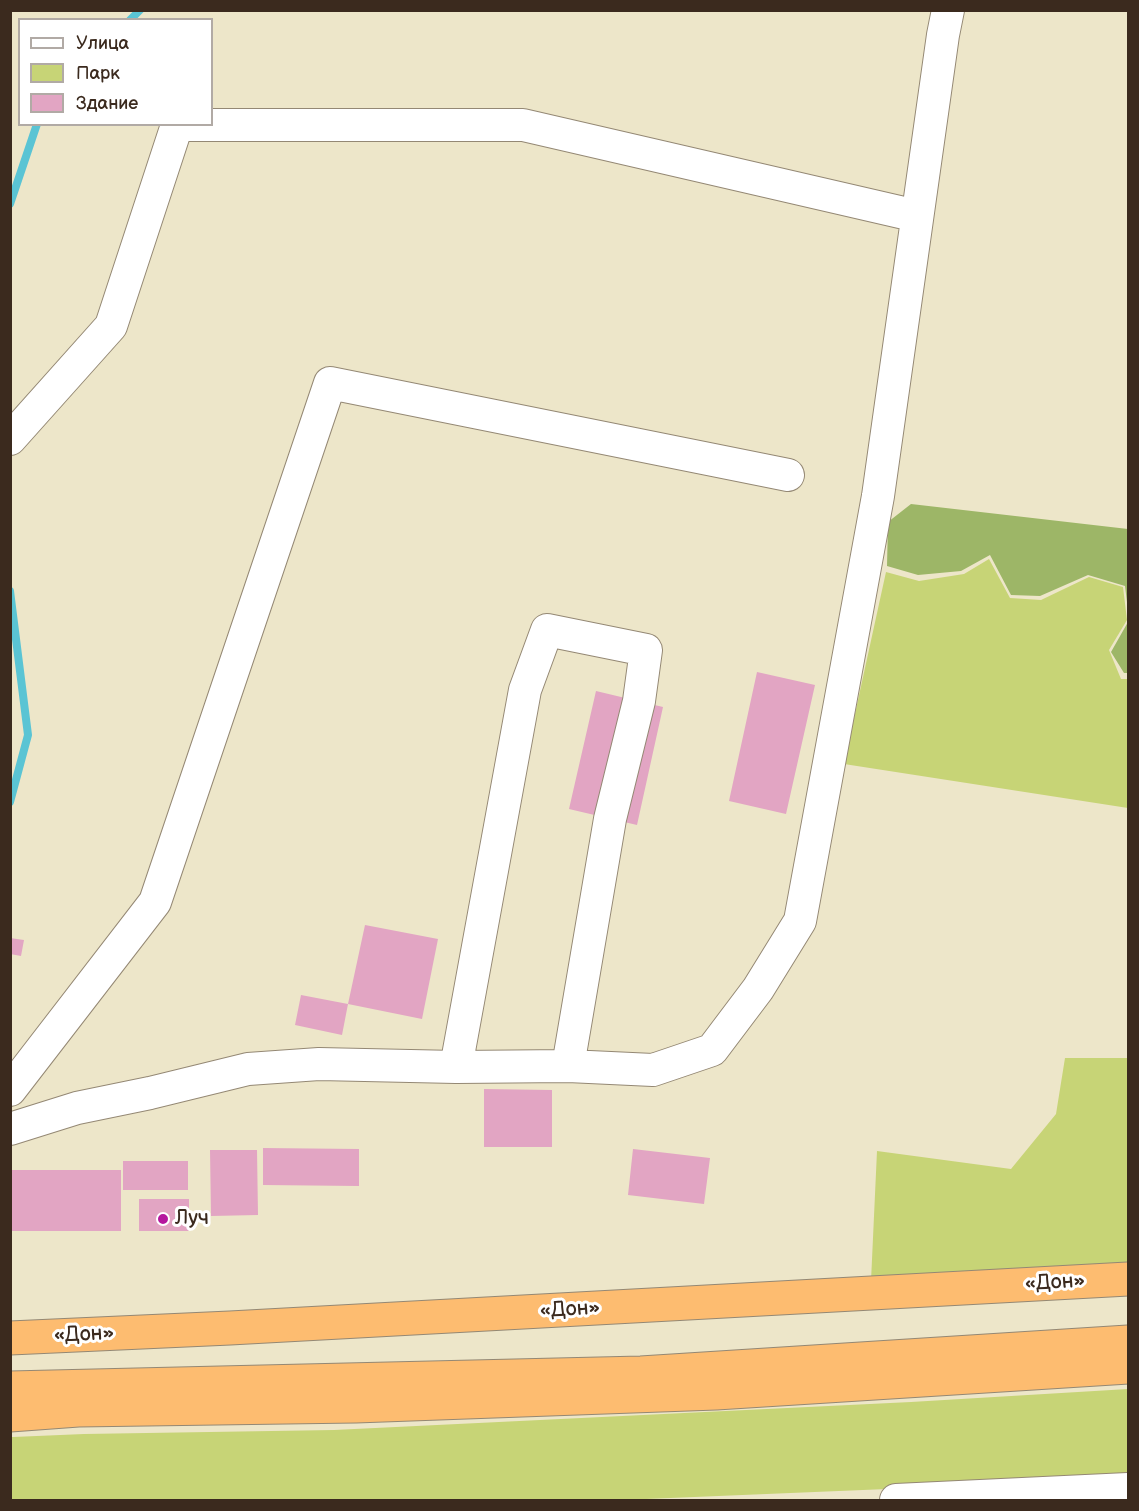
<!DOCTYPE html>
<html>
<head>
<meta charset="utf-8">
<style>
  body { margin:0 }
  #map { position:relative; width:1139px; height:1511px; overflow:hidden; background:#ede6c9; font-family:"Balsamiq Sans",sans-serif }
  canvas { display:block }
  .frame { position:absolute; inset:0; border:12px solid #3b2a1e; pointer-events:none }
  .legend { position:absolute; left:18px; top:18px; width:195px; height:108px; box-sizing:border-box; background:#fff; border:2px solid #b1aaa5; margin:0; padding:8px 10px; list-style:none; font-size:18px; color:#3b2a1e }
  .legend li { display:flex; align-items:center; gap:12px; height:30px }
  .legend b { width:30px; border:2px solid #b1aaa5 }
</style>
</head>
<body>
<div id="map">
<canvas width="1139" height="1511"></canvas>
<div class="frame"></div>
<ul class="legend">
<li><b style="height:8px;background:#fff"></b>Улица</li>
<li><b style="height:16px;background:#c7d476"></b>Парк</li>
<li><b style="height:16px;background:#e2a5c3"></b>Здание</li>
</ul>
</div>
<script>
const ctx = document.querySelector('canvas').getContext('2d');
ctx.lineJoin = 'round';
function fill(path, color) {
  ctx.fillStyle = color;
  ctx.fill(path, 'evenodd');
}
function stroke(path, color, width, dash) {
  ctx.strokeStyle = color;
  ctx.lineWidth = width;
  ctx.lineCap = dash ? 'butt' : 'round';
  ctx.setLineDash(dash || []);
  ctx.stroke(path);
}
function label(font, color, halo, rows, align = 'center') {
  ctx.font = font + ' "Balsamiq Sans",sans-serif';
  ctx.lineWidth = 6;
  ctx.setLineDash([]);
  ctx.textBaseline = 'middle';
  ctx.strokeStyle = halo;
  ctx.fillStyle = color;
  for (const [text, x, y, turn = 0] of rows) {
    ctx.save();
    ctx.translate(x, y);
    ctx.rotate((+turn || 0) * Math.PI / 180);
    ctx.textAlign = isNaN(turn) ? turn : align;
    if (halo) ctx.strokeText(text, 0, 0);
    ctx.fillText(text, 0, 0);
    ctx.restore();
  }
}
const green = new Path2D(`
  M989,559l21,39 31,2 48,-23 34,10 4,33 -18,30 12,29h7v129l-284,-44 42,-192 33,9 45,-7z
  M1065,1058h63v205l-257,18 6,-130 134,18 45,-55z
  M1128,1389v90l-506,21h-611l-1,-63h3l71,-3 250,-4 577,-28z`);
const forest = new Path2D(`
  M911,504l217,25v81l-3,-24 -37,-11 -48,21 -29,-1 -21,-40 -29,16 -43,4 -31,-9 1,-44z
  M1128,622v51h-4l-13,-21z`);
const stream = new Path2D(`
  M130,20l10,-10
  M10,204l27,-80
  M10,591l18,144 -18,67`);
const building = new Path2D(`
  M757,672l58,13 -29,129 -57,-13z
  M596,691l67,16 -26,118 -68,-16z
  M365,925l73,14 -16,80 -74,-15 -6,31 -47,-10 6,-30 47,9z
  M10,938l14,2 -3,16 -11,-2z
  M484,1089l68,1v57h-68z
  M263,1148l96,1v37l-96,-1z
  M633,1149l77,9 -6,46 -76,-9z
  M210,1150h47l1,65 -47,1z
  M123,1161h65v29h-65z
  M10,1170h111v61h-111z
  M139,1199h50v32h-50z`);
const minor = new Path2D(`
  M10,439l101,-113 66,-201h346l394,91
  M456,1067l69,-377 22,-60 99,20 -7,51 -29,118 -42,247
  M10,1090l145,-188 175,-519 458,92
  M10,1129l67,-21 73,-15 98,-24 71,-5 137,3 112,-1 85,4 59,-20 46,-61 42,-68 78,-425 65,-461 5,-25
  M896,1500l232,-11`);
const highway = new Path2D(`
  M10,1338l220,-10 898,-49
  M10,1388l631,-15 487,-31
  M10,1415l68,-5 278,-4 360,-13 412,-26`);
const markers = [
  [163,1219,6,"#b5179e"]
];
const poiNames = [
  ["Луч",175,1219]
];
const streetNames = [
  ["«Дон»",1055,1283,-3],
  ["«Дон»",570,1310,-3],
  ["«Дон»",84,1335,-2]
];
fill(green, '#c7d476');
fill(forest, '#9db667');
stroke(stream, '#5ac4d4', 8);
fill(building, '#e2a5c3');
stroke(minor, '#948874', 34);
stroke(highway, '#948874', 35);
stroke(minor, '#fff', 32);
stroke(highway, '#fdbc70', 33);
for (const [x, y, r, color] of markers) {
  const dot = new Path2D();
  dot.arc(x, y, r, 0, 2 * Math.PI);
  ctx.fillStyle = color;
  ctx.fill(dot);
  stroke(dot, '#fff', 2);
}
label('21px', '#3b2a1e', '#fff', poiNames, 'left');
label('21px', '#3b2a1e', '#fff', streetNames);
</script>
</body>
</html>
